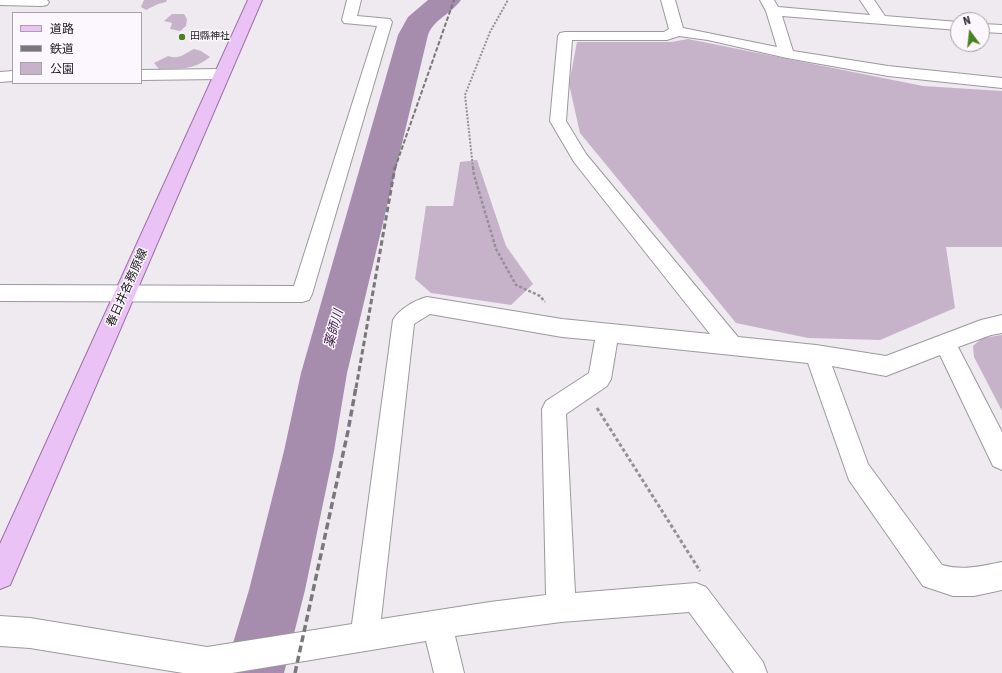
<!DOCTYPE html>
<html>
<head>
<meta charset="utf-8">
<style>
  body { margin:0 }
  #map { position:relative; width:1002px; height:673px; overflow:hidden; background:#efe9f0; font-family:"Source Sans 3","Noto Sans JP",sans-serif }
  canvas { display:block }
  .legend { position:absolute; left:12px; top:12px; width:130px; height:72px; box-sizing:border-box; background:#fcf6fe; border:1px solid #a6a1a7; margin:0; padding:5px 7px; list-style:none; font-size:12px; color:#242225 }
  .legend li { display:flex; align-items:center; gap:8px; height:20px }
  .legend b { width:20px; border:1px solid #a6a1a7 }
  .north { position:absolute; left:950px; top:12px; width:40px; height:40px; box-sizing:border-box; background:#fcf6fe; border:1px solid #a6a1a7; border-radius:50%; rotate:345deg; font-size:11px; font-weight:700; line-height:16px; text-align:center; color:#242225 }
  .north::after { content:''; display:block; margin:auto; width:14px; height:18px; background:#49831e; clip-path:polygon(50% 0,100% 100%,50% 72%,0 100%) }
</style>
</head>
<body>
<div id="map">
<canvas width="1002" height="673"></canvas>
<ul class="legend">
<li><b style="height:5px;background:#eac2f5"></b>道路</li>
<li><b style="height:5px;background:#7a777b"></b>鉄道</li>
<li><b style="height:11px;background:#c6b3ca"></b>公園</li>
</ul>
<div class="north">N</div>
</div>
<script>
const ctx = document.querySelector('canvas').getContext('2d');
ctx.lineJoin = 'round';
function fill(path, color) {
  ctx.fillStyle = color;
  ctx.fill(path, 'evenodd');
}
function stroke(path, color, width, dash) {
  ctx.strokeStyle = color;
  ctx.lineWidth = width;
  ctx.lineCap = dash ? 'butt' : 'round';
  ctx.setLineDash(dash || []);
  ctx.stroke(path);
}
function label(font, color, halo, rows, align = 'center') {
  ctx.font = font + ' "Source Sans 3","Noto Sans JP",sans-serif';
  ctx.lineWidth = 3;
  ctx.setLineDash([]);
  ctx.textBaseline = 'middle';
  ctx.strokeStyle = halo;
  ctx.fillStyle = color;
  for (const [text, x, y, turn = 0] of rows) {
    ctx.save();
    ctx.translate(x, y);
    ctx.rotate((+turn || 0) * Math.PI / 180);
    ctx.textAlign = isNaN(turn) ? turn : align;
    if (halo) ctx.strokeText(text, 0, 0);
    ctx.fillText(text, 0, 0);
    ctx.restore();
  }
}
const green = new Path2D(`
  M144,0h23l-1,2 -8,2 -12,6 -5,-3z
  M172,14h12l3,5 -1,7 -6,5 -10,-2 2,-6 -8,-2z
  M688,39l235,47 79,5v156h-56l9,61 -75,32 -72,-2 -72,-15 -156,-190 -11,-49 8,-42h94z
  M194,49l7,2 9,6c-18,14 -29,11 -51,12l-5,-6 14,-7c12,4 15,-2 26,-7z
  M477,160l29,86 27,38 -22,21 -80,-12 -16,-14 11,-73h27l7,-44z
  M1002,335v76l-28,-54 -1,-11 9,-8z`);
const river = new Path2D(`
  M428,0h33c-10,14 -27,19 -33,35l-81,338 -13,78 -29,139 -21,83h-60l25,-83 35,-139 17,-78 97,-338 10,-18z`);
const pathFar2 = new Path2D(`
  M473,168l-8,-73 25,-63 18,-32`);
const pathFar1 = new Path2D(`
  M473,167l1,8 22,74 20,36 24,11 5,6`);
const path = new Path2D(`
  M597,408l103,163`);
const minor = new Path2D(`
  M0,0h47l2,2 -2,3 -5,1 -42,-1z
  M347,0h14l-4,16 33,3 2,3 -80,272 -3,6 -7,2 -302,-1v-16l294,1 83,-260 -33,-3 -2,-3z
  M661,0h14l8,28 94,19 -11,-36 -6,-11h14l4,7 92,8 -10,-15h14l11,16 73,6v8l-176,-14 11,35 95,15 114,12v10l-114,-12 -101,-18 -79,-18 -29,-4 -12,4h-95l-6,81 20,33 152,183 78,8 70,11 95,-36 21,-5v18l-11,2 -33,12 44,85v38l-9,-4 -53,-111 -54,21 -54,-10 36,98 74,101c21,6 39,1 60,-3v28l-28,6h-21l-30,-10 -74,-106 -41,-117 -191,-20 -6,36 -4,7 -41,28 9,179 121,-10 10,4 57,75 4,11h-33l-45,-61 -128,10 -106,14 9,37h-30l-8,-32 -194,32h-49l-153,-25 -30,-2v-30l30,2 177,29 145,-23 41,-304c6,-11 22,-20 34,-23l135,22 148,15 -136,-172 -24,-41 8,-85 2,-3 5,-1h99l5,-3zM430,314l132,23 33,3 -6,33 -43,28 -4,8 4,186 -56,7 -109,17 33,-295z
  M982,24l20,1v8l-20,-1z
  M222,69l5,2 3,3 -3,3 -5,2 -81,1v-10z
  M13,71v10l-13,1v-10z`);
const major = new Path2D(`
  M248,0h14l-252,585 -10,4v-45z`);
const railFar2 = new Path2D(`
  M395,168l59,-168`);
const railFar1 = new Path2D(`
  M356,388l39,-221`);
const rail = new Path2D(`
  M295,673l53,-242 8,-44`);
const markers = [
  [182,37,4,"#49831e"]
];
const farPoinames = [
  ["田縣神社",190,37]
];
const streetNames = [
  ["春日井各務原線",128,288,-66]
];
const waterNames = [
  ["薬師川",335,329,-75]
];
fill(green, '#c6b3ca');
fill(river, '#a68cad');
stroke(minor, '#9d989f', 2);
stroke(major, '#9c70a8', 2);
stroke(pathFar2, '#959096', 2, [2, 1.5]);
stroke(pathFar1, '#959096', 2.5, [3, 2]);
stroke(path, '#959096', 3, [3.5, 2.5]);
fill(minor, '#fff');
fill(major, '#eac2f5');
stroke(railFar2, '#7a777b', 2, [4.5, 2]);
stroke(railFar1, '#7a777b', 3, [5.5, 3]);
stroke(rail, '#7a777b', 3.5, [7, 3.5]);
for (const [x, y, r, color] of markers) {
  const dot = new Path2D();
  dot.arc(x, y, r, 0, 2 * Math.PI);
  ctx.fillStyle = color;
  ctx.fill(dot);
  stroke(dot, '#fcf6fe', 1.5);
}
label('10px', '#242225', '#fcf6fe', farPoinames, 'left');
label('12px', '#242225', '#fcf6fe', streetNames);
label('italic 13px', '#3e1b47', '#fcf6fe', waterNames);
</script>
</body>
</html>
